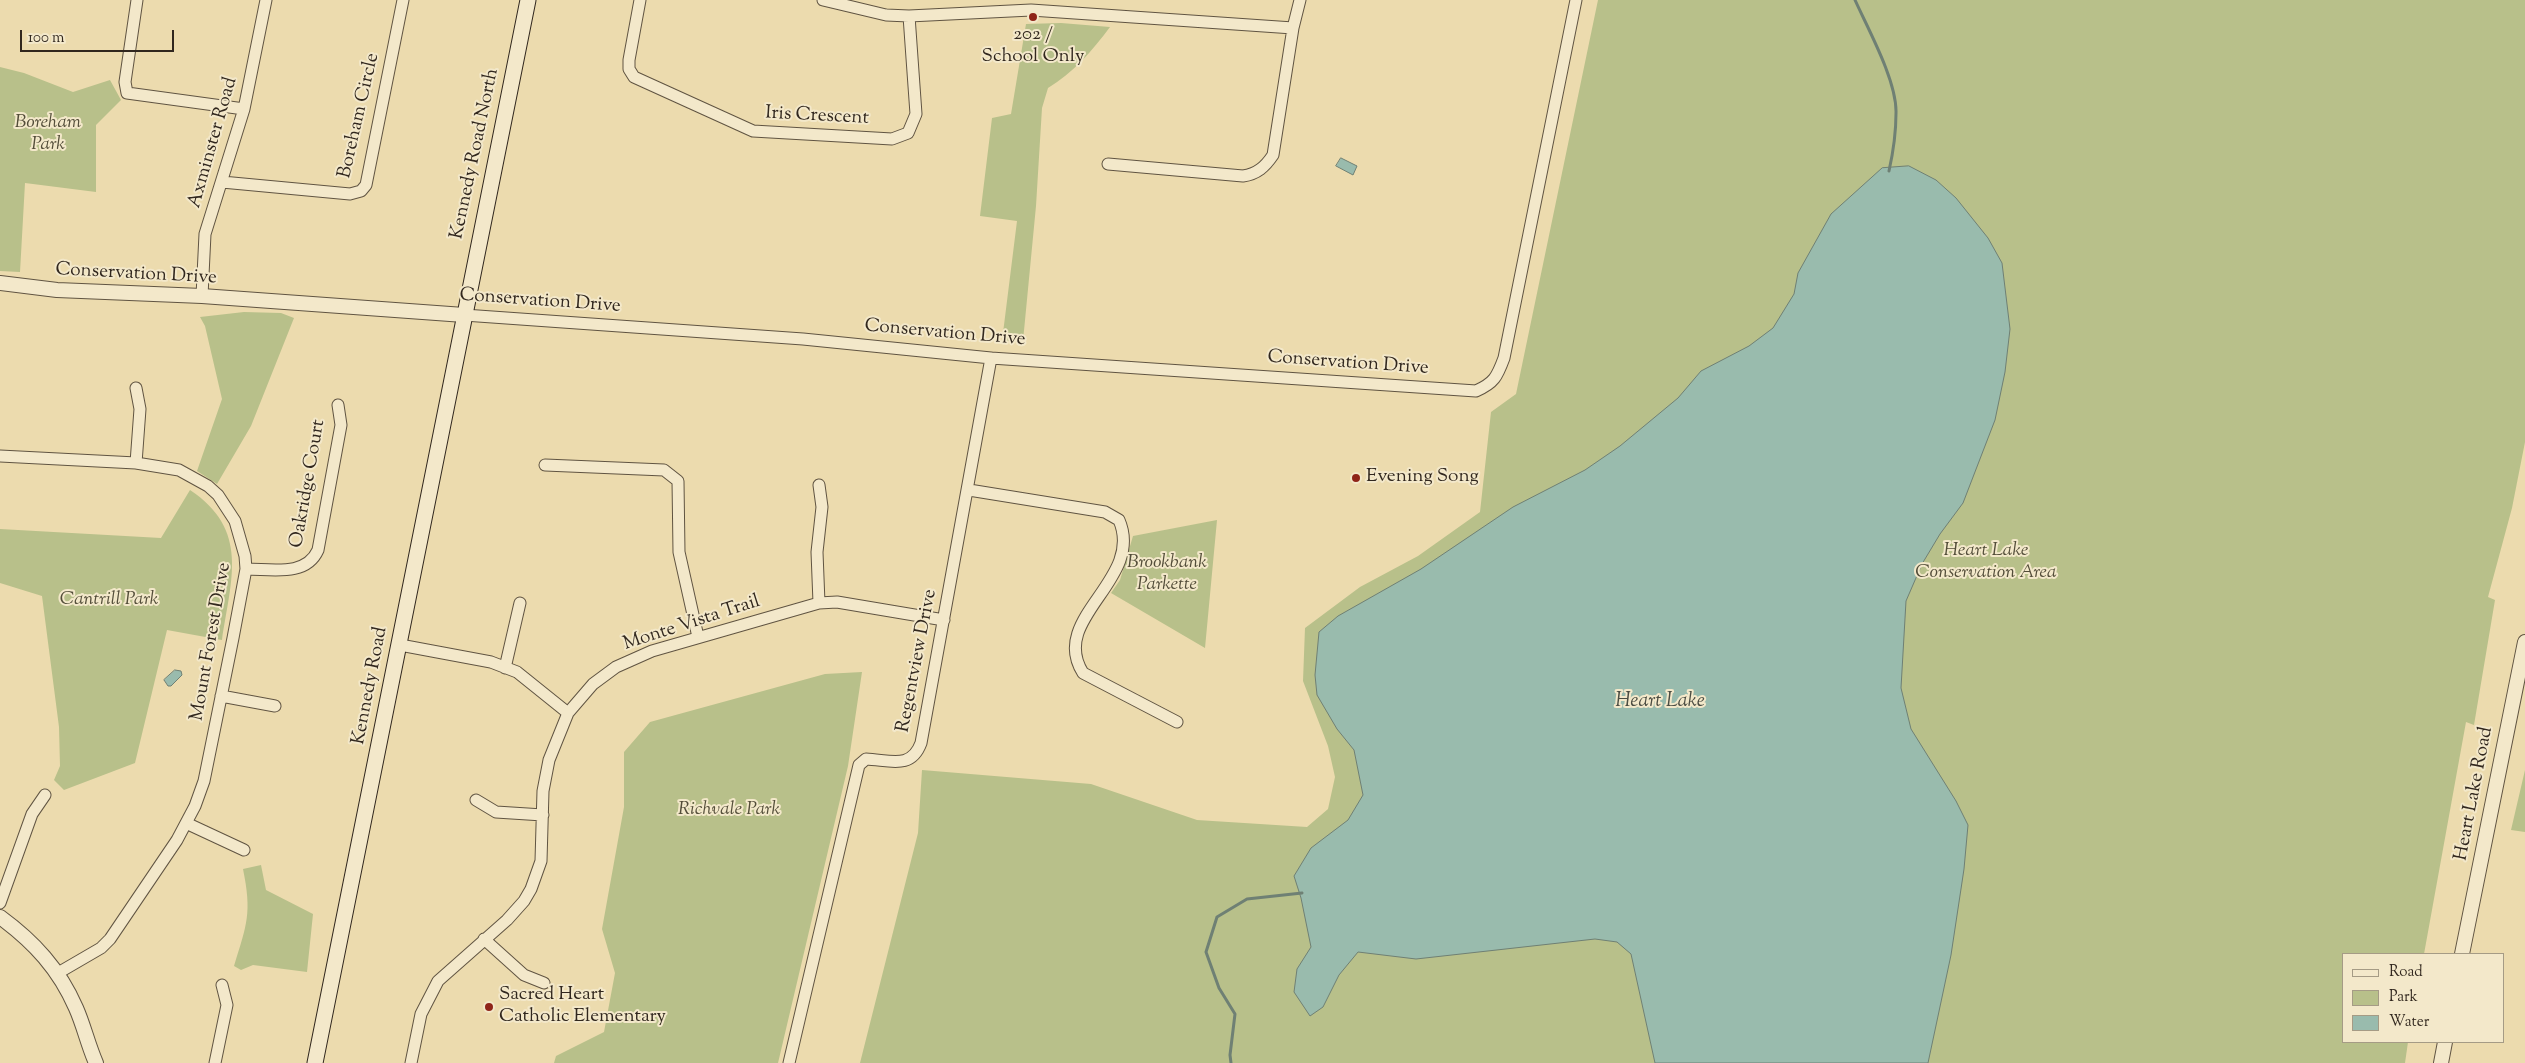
<!DOCTYPE html>
<html>
<head>
<meta charset="utf-8">
<style>
  body { margin:0 }
  #map { position:relative; width:2525px; height:1063px; overflow:hidden; background:#ecdbae; font-family:"Sorts Mill Goudy",serif }
  canvas { display:block }
  .legend { position:absolute; left:2342px; top:953px; width:162px; height:90px; box-sizing:border-box; background:#f3e8ca; border:1px solid #a59b85; margin:0; padding:6px 9px; list-style:none; font-size:15px; color:#31271e }
  .legend li { display:flex; align-items:center; gap:10px; height:25px }
  .legend b { width:25px; border:1px solid #a59b85 }
  .scale { position:absolute; left:20px; top:30px; width:154px; height:22px; box-sizing:border-box; border:2px solid #31271e; border-top:0; padding-left:6px; font-size:15px; line-height:18px; white-space:nowrap; color:#31271e; -webkit-text-stroke:4px #f3e8ca; paint-order:stroke }
</style>
</head>
<body>
<div id="map">
<canvas width="2525" height="1063"></canvas>
<ul class="legend">
<li><b style="height:6px;background:#f3e8ca"></b>Road</li>
<li><b style="height:14px;background:#b8c08a"></b>Park</li>
<li><b style="height:14px;background:#99bbad"></b>Water</li>
</ul>
<div class="scale">100 m</div>
</div>
<script>
const ctx = document.querySelector('canvas').getContext('2d');
ctx.lineJoin = 'round';
function fill(path, color) {
  ctx.fillStyle = color;
  ctx.fill(path, 'evenodd');
}
function stroke(path, color, width, dash) {
  ctx.strokeStyle = color;
  ctx.lineWidth = width;
  ctx.lineCap = dash ? 'butt' : 'round';
  ctx.setLineDash(dash || []);
  ctx.stroke(path);
}
function label(font, color, halo, rows, align = 'center') {
  ctx.font = font + ' "Sorts Mill Goudy",serif';
  ctx.lineWidth = 4;
  ctx.setLineDash([]);
  ctx.textBaseline = 'middle';
  ctx.strokeStyle = halo;
  ctx.fillStyle = color;
  for (const [text, x, y, turn = 0] of rows) {
    ctx.save();
    ctx.translate(x, y);
    ctx.rotate((+turn || 0) * Math.PI / 180);
    ctx.textAlign = isNaN(turn) ? turn : align;
    if (halo) ctx.strokeText(text, 0, 0);
    ctx.fillText(text, 0, 0);
    ctx.restore();
  }
}
const green = new Path2D(`
  M1598,0h927v442l-13,66 -24,89 7,3 -21,125 -8,-3 -42,232h-80v88h64l-3,21h-1545l58,-230 4,-63 169,14 106,36 110,7 21,-18 7,-32 -7,-31 -25,-65 2,-53 55,-41 58,-31 62,-44 11,-100 25,-18z
  M1061,23l49,4c-18,24 -37,46 -62,61l-6,20 -6,98 -13,135h-21l15,-120 -37,-5 12,-98 19,-4 15,-90z
  M0,67l24,6 49,19 37,-12 11,20 -25,25v67l-71,-9 -5,89 -20,-1z
  M244,312l37,1 13,5 -43,108 -34,58 -20,-13 25,-72 -17,-73 -5,-9z
  M190,490c60,40 41,89 32,150l-55,-10 -32,133 -71,27 -10,-10 6,-14 -1,-39 -17,-131 -42,-13v-54l161,9z
  M1217,520l-12,128 -94,-55 9,-13 13,-44z
  M862,672l-14,94 -70,297h-224l2,-7 48,-24 11,-59 -13,-44 22,-122v-55l26,-30 175,-48z
  M2525,770v62l-14,-2z
  M261,865l5,25 47,24 -6,58 -54,-7 -12,5 -7,-4c13,-42 18,-53 9,-97z`);
const water = new Path2D(`
  M1341,158l16,8 -4,9 -17,-9z
  M1909,166l27,14 20,18 32,40 14,25 8,66 -5,43 -10,48 -32,83 -23,31 -18,30 -16,37 -5,87 10,41 45,72 12,24 -4,44 -13,86 -23,108h-273l-24,-109 -14,-12 -22,-3 -179,20 -58,-7 -19,23 -16,32 -13,9 -16,-24 3,-23 14,-22 -10,-49 -7,-22 17,-28 37,-28 15,-25 -9,-45 -17,-21 -20,-34 -2,-20 4,-43 19,-16 83,-47 92,-62 72,-37 35,-24 58,-48 23,-27 48,-25 24,-18 21,-34 4,-21 33,-59 51,-46z
  M175,670l6,1 1,4 -11,11h-3l-4,-6z`);
const stream = new Path2D(`
  M1855,0c13,29 42,81 41,113 0,18 -3,40 -7,58
  M1231,1063l-1,-8 5,-41 -16,-26 -13,-36 11,-35 30,-18 55,-6`);
const minor = new Path2D(`
  M137,0l-12,82 2,11 117,16
  M640,0l-11,60v9l5,8 119,54 139,8 16,-6 8,-19 -7,-98
  M823,0l63,15 23,1 122,-6 262,18
  M1108,164l135,12c14,-2 22,-9 30,-21l20,-127 7,-28
  M222,182l128,12 11,-3 5,-6 37,-185
  M202,296l3,-62 39,-125 22,-109
  M464,315l339,24 188,19 485,33c18,-8 21,-14 28,-33l72,-358
  M0,456l136,7 43,7 29,16 10,9 17,26 10,35 1,13 -13,69 -29,143 -9,25 -18,34 -67,99 -9,9 -43,25
  M136,463l4,-54 -4,-21
  M545,465l119,5 14,11 1,71 19,85
  M819,485l3,22 -5,45 2,51
  M969,490l136,22 14,8c26,60 -71,98 -36,153l94,49
  M246,569c26,0 60,8 72,-19l23,-125 -3,-20
  M400,645l91,17 26,10 51,41
  M505,668l15,-65
  M221,696l54,10
  M476,800l20,12 47,3
  M186,823l58,27
  M0,903l32,-89 13,-19
  M484,939l40,36 20,8
  M215,1063l12,-58 -5,-20
  M411,1063l10,-49 17,-33 69,-61 17,-19 7,-12 10,-28 2,-70 6,-31 19,-47 25,-29 23,-17 36,-16 167,-48 18,-1 107,18
  M789,1063l70,-298 7,-6c24,1 45,11 55,-16l70,-385`);
const tertiary = new Path2D(`
  M0,283l57,7 145,6 262,19
  M0,917c34,25 59,52 76,91 8,18 12,37 20,55
  M2462,954l63,-312
  M2441,1063l4,-21`);
const secondary = new Path2D(`
  M315,1063l213,-1063`);
const markers = [
  [1033,17,5,"#8f2418"],
  [1356,478,5,"#8f2418"],
  [489,1007,5,"#8f2418"]
];
const poiNames = [
  ["202 /",1033,36,"center"],
  ["School Only",1033,58,"center"],
  ["Evening Song",1366,478],
  ["Sacred Heart",499,996],
  ["Catholic Elementary",499,1018]
];
const streetNames = [
  ["Boreham Circle",360,116,-77],
  ["Iris Crescent",817,117,3],
  ["Axminster Road",214,143,-74],
  ["Kennedy Road North",476,154,-78],
  ["Conservation Drive",136,275,3],
  ["Conservation Drive",540,302,4],
  ["Conservation Drive",945,334,5],
  ["Conservation Drive",1348,364,4],
  ["Oakridge Court",309,484,-80],
  ["Monte Vista Trail",692,624,-18],
  ["Mount Forest Drive",212,642,-80],
  ["Regentview Drive",918,661,-79],
  ["Kennedy Road",371,686,-79],
  ["Heart Lake Road",2475,794,-79]
];
const parkNames = [
  ["Boreham",48,124],
  ["Park",48,146],
  ["Heart Lake",1986,552],
  ["Conservation Area",1986,574],
  ["Brookbank",1167,564],
  ["Parkette",1167,586],
  ["Cantrill Park",109,601],
  ["Richvale Park",729,811]
];
const waterNames = [
  ["Heart Lake",1660,703]
];
fill(green, '#b8c08a');
fill(water, '#99bbad');
stroke(water, '#6f8074', 1);
stroke(stream, '#6f8074', 3);
stroke(minor, '#605442', 13);
stroke(tertiary, '#605442', 16);
stroke(secondary, '#31271e', 17);
stroke(minor, '#f3e8ca', 11);
stroke(tertiary, '#f3e8ca', 14);
stroke(secondary, '#f3e8ca', 15);
for (const [x, y, r, color] of markers) {
  const dot = new Path2D();
  dot.arc(x, y, r, 0, 2 * Math.PI);
  ctx.fillStyle = color;
  ctx.fill(dot);
  stroke(dot, '#f3e8ca', 2);
}
label('19px', '#31271e', '#f3e8ca', poiNames, 'left');
label('19px', '#31271e', '#f3e8ca', streetNames);
label('italic 19px', '#534d39', '#f3e8ca', parkNames);
label('italic 20px', '#4b4c42', '#f3e8ca', waterNames);
</script>
</body>
</html>
